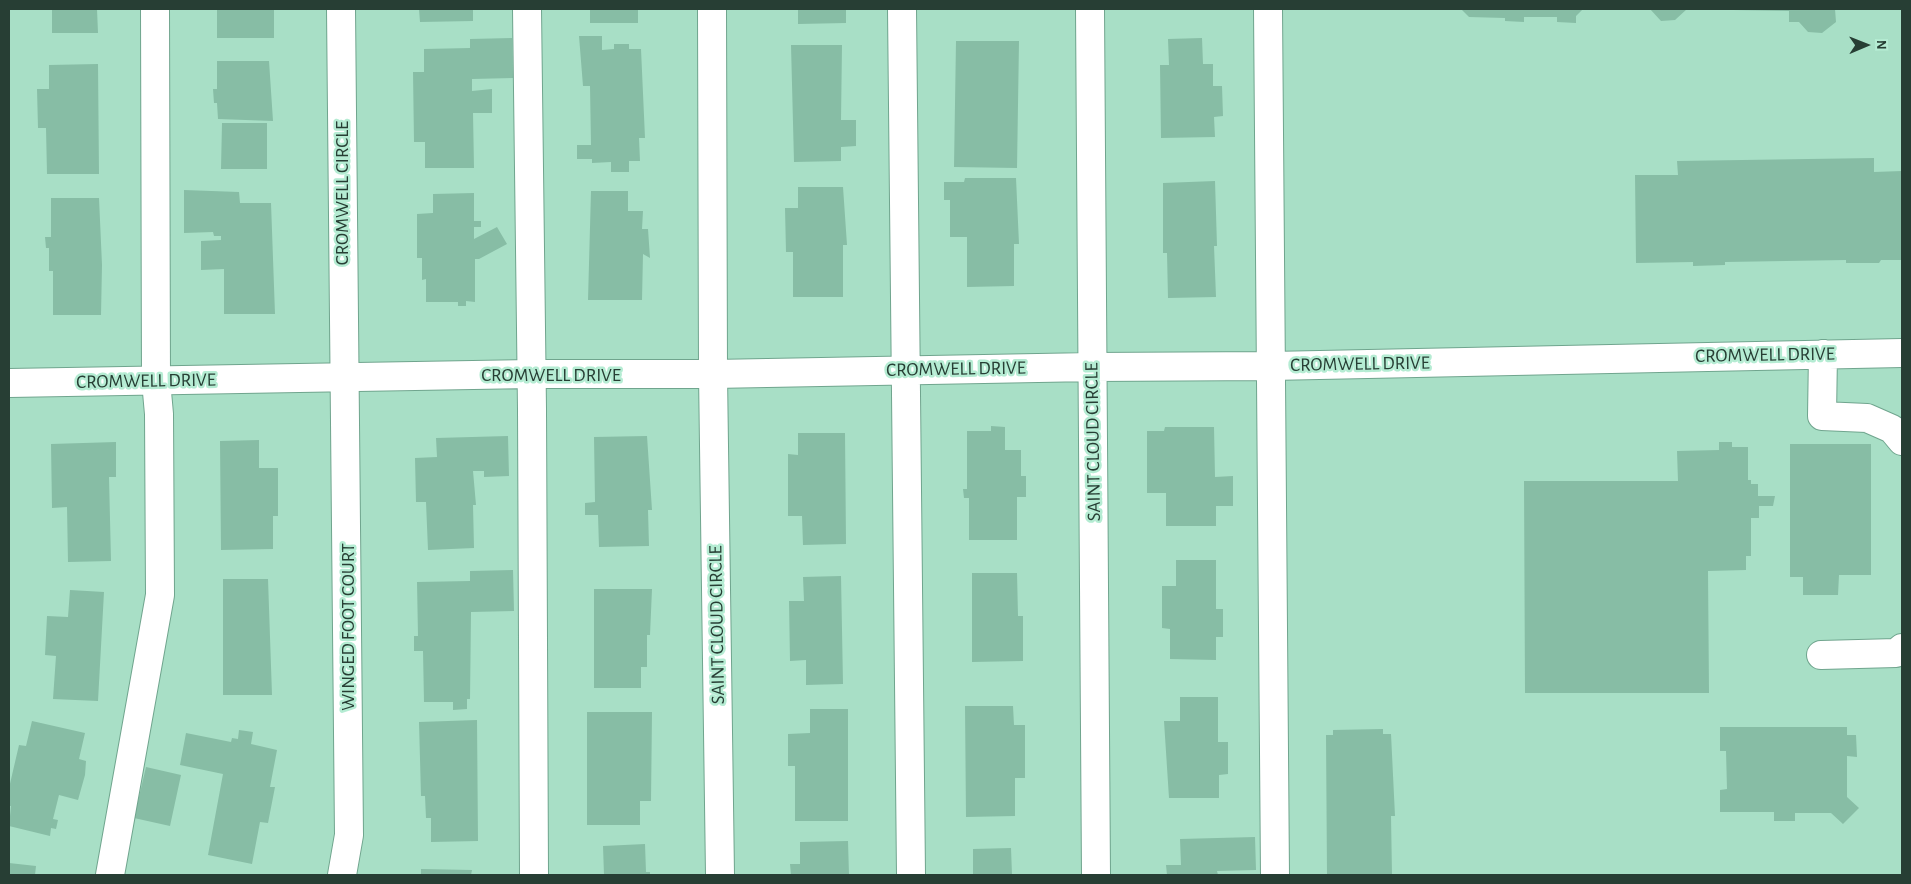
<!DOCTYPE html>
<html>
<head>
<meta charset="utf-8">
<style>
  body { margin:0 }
  #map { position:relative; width:1911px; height:884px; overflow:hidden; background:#a8dfc6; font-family:"Alegreya Sans",sans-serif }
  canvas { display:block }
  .frame { position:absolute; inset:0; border:10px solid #273e34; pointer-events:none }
  .north { position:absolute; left:1841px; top:20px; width:50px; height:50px; -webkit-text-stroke:4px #b5ecd3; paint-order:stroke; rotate:89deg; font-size:14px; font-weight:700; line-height:20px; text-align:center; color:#273e34 }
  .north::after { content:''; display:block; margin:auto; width:18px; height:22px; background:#273e34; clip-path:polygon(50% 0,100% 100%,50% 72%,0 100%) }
</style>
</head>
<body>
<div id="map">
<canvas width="1911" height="884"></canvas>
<div class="frame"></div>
<div class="north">N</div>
</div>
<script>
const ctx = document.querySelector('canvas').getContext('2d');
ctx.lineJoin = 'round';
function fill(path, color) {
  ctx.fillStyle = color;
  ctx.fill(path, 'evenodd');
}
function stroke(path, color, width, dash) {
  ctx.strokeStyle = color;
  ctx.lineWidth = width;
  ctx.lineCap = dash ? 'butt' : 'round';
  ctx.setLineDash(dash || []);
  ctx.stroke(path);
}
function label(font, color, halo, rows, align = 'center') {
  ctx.font = font + ' "Alegreya Sans",sans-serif';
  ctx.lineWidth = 5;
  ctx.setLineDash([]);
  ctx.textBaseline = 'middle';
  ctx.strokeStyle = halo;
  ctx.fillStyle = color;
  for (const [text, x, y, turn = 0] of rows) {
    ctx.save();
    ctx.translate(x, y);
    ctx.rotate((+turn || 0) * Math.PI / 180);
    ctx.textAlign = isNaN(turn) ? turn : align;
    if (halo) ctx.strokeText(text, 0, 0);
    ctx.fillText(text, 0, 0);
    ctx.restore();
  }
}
const building = new Path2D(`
  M52,9h45l1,24h-46z
  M217,9h57v29h-57z
  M419,9h54v12l-53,1z
  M590,9h48v14h-48z
  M798,9h48v14l-48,1z
  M1461,9h122l-7,7v7l-19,-1v-5h-33v5l-19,-1v-3l-36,-1z
  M1650,9h37l-12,11 -14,1z
  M1733,9h102l1,13 -14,11 -14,-1 -9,-10h-10v-11l-56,-1z
  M579,36h23v14l12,-1v-5h15v5h12l4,89h-6l1,23h-11v11h-18v-10l-19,1v-4h-15v-14h14l-1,-59h-7z
  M512,38l1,40 -41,1v12l20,-2v24h-19l1,55h-49v-26h-11l-1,-70h11v-23l46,-1v-9z
  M1202,38l1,26h10v22h9l1,30 -9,1 1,20 -54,1 -1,-73h9l-1,-26z
  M956,41h63l-2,127 -63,-1z
  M791,45h51l-1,75h15v26l-15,1v14l-47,1z
  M217,61h52l4,60 -55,-2 -1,-16h-3l-1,-14h4z
  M98,64l1,110h-52l-1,-46h-8l-1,-39h12v-24z
  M222,123h45v46h-46z
  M1874,158v14l28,-1v89h-21l-2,3h-33v-3l-121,2v3l-32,1v-4l-57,1 -1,-88h43l-1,-14z
  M965,178h51l3,66h-5v42l-47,1v-50h-17v-37h-6v-18h20z
  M1215,181l2,65h-3l2,51 -48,1 -1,-45h-4v-70z
  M798,187h45l4,58h-4v52h-50v-45h-7l-1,-44h13z
  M184,190l55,2 1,11h31l4,111h-51v-45l-23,1v-29l20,-1v-4h-7l-1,-4 -29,1z
  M591,191h37v20h15l-1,18h6l2,29 -7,-4 -1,46h-54z
  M474,193v28h7v6h-7v12l23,-12 10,17 -28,15h-4v43l-9,-1v5h-8v-4h-32v-23l-4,1v-22h-5v-44l16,-1v-19z
  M51,198h48l3,67 -1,50h-48v-44h-4v-23h-3l-1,-11h6z
  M991,426l14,1v23h16v26h5v21h-9v43h-48v-42h-5l-1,-9h4v-58h24z
  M1165,427h49l1,50 18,-1v30h-17v20h-50v-33h-19v-62h17z
  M798,433h47l1,111 -43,1 -1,-29h-14v-62l10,1z
  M508,436l1,40 -25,1v-6h-11l3,34h-3l1,43 -46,2 -2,-48h-10l-1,-44 22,-1 -1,-19z
  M647,436l5,74h-4l1,36 -50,1 -1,-32h-13v-12l10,-1 -1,-65z
  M259,440v28h19v48h-5v33l-52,1 -1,-109z
  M116,442v35h-7l2,84 -43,1 -1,-55 -15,1 -1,-64z
  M1719,442h13v5h16v33h3v4h7v12h17l-2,10h-14v12h-8v38h-5v14l-38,1 1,122h-184l-1,-212h154l-1,-30 42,-1z
  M1790,444h81v131h-32l-1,20h-35v-18h-13z
  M1176,560h40v49h7v28h-7v23l-46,-1v-30l-8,-1v-42h14z
  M513,570l1,41 -43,1 -1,87h-3v10l-14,1v-8h-29l-1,-51h-9v-15h4l-1,-54 53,-1v-10z
  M972,573h45l1,43h5v45l-51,1z
  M841,576l2,108 -37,1v-25l-16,1 -1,-60h15l-1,-24z
  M223,579h45l4,116h-49z
  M594,589h58l-2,46h-3v32h-6v21h-47z
  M70,590l34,2 -6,109 -45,-2 3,-43 -11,-1 2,-39 21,1z
  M1180,697h38v45h10v32l-9,1v23h-50l-5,-77h16z
  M965,706h48l1,19h11v53h-10v38l-49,1z
  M810,709h38v112h-53v-55h-7v-32l22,-1z
  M587,712h65l-1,89h-11v24h-53z
  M477,720l1,121 -47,1v-24h-5l-1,-22h-4l-2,-74z
  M32,721l53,12 -6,26 7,2 -1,14 -7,25 -19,-5 -6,24 5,1 -2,9 -5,-1 -1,8 -41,-10 2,-20h-2v-18l10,-43 7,1z
  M1720,727h127v8h9l1,22 -10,-1v41l12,11 -16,16 -12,-11h-36v8h-21v-9h-54v-22l7,-1 -1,-38h-6z
  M1383,729v5h8l4,82h-4l1,59h-65l-1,-140h7v-5z
  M239,730l14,2 -2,12 26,6 -7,37h5l-7,36 -8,-1 -8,42 -44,-9 15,-81 -43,-9 6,-32 45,9 1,-4 6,1z
  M146,767l35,8 -11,51 -36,-8z
  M1255,837l1,33 -39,1 1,4h-51l-1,-10h15l-1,-26z
  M848,841l1,34h-58l-1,-11h10v-22z
  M645,844l1,28h4v3h-46l-1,-29z
  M1011,848l1,27h-39v-26z
  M9,863l27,3 -1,9h-26z
  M421,869l51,1 -1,5h-50z`);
const minor = new Path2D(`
  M341,9l8,826 -7,40
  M527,9l5,400 2,466
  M712,9l1,365 7,501
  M902,9l9,866
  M1090,9l6,866
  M1268,9l7,866
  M1823,354l-1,62 45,2 25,11 10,12
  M9,383l522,-9h182l379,-7 179,-1 631,-13
  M1821,655l75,-2 6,-5
  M110,875l50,-280 -1,-181 -3,-33 -1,-372`);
const streetNames = [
  ["CROMWELL CIRCLE",342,193,-90],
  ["CROMWELL DRIVE",1765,355,-1],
  ["CROMWELL DRIVE",1360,364,-1],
  ["CROMWELL DRIVE",956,369,-1],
  ["CROMWELL DRIVE",551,375],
  ["CROMWELL DRIVE",146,381,-1],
  ["SAINT CLOUD CIRCLE",1093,442,-91],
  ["SAINT CLOUD CIRCLE",717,625,-91],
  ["WINGED FOOT COURT",348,627,-90]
];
fill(building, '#87bda5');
stroke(minor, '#70a58e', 30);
stroke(minor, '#fff', 28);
label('19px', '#273e34', '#b5ecd3', streetNames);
</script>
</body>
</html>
